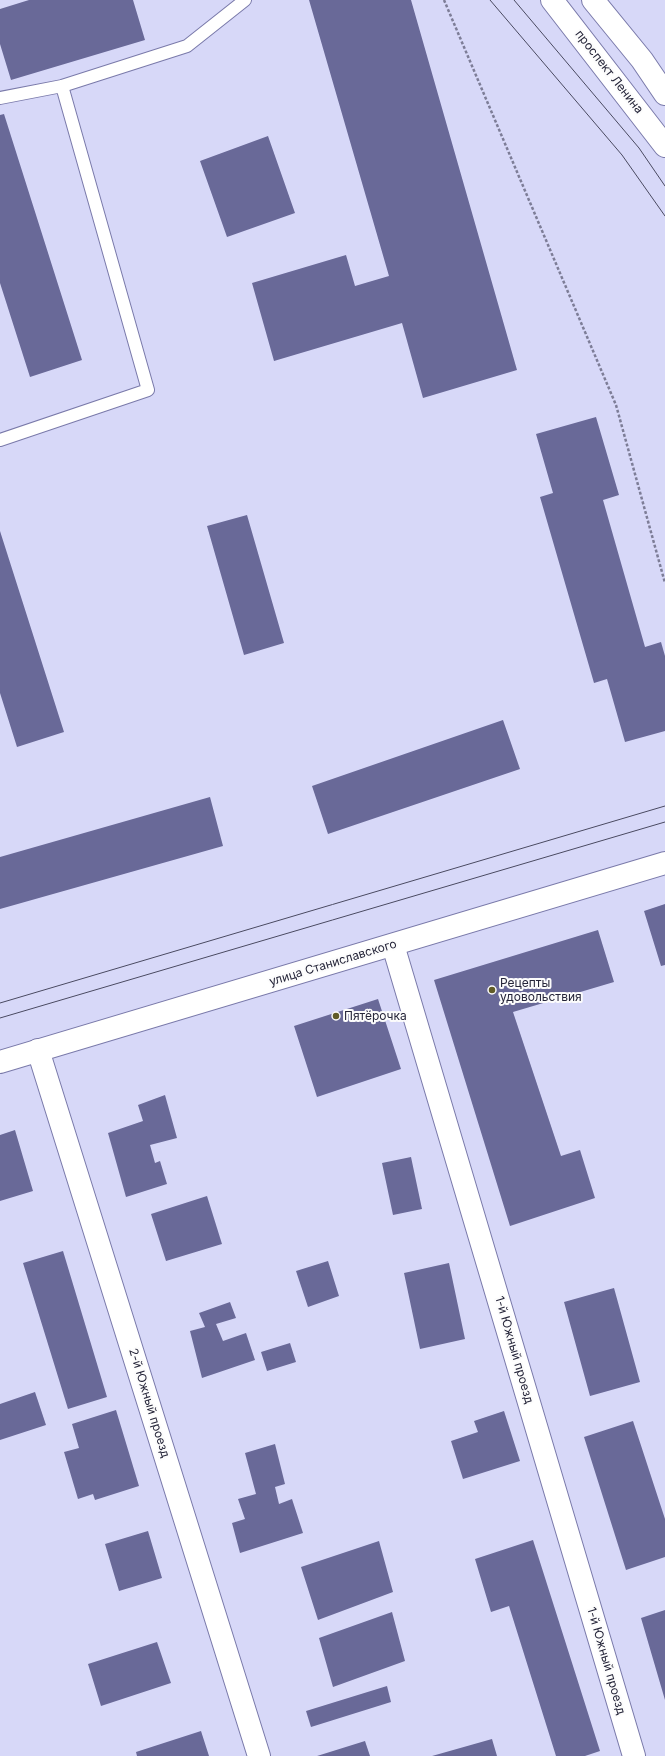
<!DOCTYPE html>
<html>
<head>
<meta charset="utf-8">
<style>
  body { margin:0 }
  canvas { display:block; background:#d7d8f8 }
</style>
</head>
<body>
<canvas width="665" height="1756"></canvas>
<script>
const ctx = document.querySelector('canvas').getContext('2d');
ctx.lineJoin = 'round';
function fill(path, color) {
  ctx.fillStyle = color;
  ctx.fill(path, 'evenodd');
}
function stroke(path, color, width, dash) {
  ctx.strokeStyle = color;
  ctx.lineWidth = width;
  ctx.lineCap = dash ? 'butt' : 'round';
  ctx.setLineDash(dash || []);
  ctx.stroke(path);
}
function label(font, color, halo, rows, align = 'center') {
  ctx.font = font + ' Inter,sans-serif';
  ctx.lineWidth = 4;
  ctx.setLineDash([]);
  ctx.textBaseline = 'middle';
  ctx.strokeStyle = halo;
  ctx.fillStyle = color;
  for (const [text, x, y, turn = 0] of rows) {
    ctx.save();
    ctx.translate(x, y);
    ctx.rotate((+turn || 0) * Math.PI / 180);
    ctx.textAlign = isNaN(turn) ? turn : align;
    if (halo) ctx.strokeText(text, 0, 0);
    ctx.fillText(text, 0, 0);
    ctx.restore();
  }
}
const building = new Path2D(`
  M29,0h104l12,40 -134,40 -11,-36v-35z
  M309,0h102l106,370 -94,28 -21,-75 -128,38 -22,-78 94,-28 9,31 34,-10z
  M4,114l78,246 -52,17 -30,-94v-168z
  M268,136l27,77 -68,24 -27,-76z
  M596,417l23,78 -16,5 42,147 16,-5 4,14v75l-40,11 -18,-63 -13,4 -54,-186 13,-4 -17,-59z
  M247,515l37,128 -40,12 -37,-129z
  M0,531l64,201 -47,15 -17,-54z
  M503,720l17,49 -192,65 -16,-48z
  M210,797l13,49 -223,63v-52z
  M665,904v61l-4,1 -17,-55z
  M598,930l16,52 -101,30 48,144 19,-6 15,48 -85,28 -76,-246z
  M378,999l23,70 -84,28 -23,-71z
  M165,1095l12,43 -27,7 5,18 5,-2 7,23 -41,13 -18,-64 35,-12 -5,-16z
  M15,1130l18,61 -33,10v-66z
  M411,1157l11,52 -29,6 -11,-52z
  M207,1196l15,48 -56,17 -15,-47z
  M63,1251l44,146 -39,12 -45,-146z
  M328,1261l11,35 -31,11 -12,-36z
  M449,1263l16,76 -45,10 -16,-76z
  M614,1288l26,94 -50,14 -26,-94z
  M230,1302l6,16 -20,6 7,17 23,-8 9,27 -53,18 -12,-47 15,-4 -6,-14z
  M290,1343l6,19 -29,9 -6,-19z
  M35,1392l11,33 -46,15v-36z
  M116,1410l23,76 -44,14 -2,-6 -15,5 -14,-47 15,-4 -7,-24z
  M504,1411l16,50 -57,18 -12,-38 27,-9 -4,-11z
  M633,1421l32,98v38l-39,13 -42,-133z
  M275,1444l10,40 -10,3 4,17 13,-5 11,34 -63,20 -8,-30 13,-4 -7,-20 18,-5 -11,-41z
  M148,1531l14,47 -43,13 -14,-47z
  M533,1540l67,211 -15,5h-29l-47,-150 -18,6 -16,-53z
  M379,1541l14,51 -75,28 -17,-53z
  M665,1610v90l-24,-82z
  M392,1612l13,49 -72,26 -14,-49z
  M157,1642l14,41 -70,23 -13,-42z
  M387,1686l4,16 -80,25 -5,-16z
  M201,1731l8,25h-72l-1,-4z
  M492,1739l5,17h-65z
  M365,1741l5,15h-53z`);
const path = new Path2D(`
  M444,0l172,405 49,178`);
const lane = new Path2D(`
  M0,98l62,-12 125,-40 58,-46
  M0,440l148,-50 -86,-304`);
const street = new Path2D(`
  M393,945l241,811
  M38,1050l221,706`);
const secondary = new Path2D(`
  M0,1062l665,-199`);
const primary = new Path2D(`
  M552,0l113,146
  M593,0l49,60 23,34`);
const tram = new Path2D(`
  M490,0l132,155 43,61
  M514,0l125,148 26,38
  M0,1003l665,-197
  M0,1018l665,-196`);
const markers = [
  [492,990,4,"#615c28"],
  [336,1016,4,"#615c28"]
];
const streetNames = [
  ["проспект Ленина",609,72,52],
  ["улица Станиславского",333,963,-17],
  ["1-й Южный проезд",514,1350,74],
  ["2-й Южный проезд",149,1403,73],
  ["1-й Южный проезд",606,1661,74]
];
const poiNames = [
  ["Рецепты",500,983],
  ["удовольствия",500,997],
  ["Пятёрочка",344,1016]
];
fill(building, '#696998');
stroke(lane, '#7a7aaa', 14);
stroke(street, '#7a7aaa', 24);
stroke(secondary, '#7a7aaa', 24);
stroke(primary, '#7a7aaa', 24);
stroke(path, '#7d7d97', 2.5, [3, 2]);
stroke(lane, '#fff', 12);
stroke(street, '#fff', 22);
stroke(secondary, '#fff', 22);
stroke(primary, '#fff', 22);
stroke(tram, '#4a4a61', 1);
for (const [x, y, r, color] of markers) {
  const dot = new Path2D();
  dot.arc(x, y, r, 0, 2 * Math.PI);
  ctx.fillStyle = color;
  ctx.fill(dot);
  stroke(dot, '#fcfcfc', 1.5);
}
label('12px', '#252539', '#fcfcfc', streetNames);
label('12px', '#252539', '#fcfcfc', poiNames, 'left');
</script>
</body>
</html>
